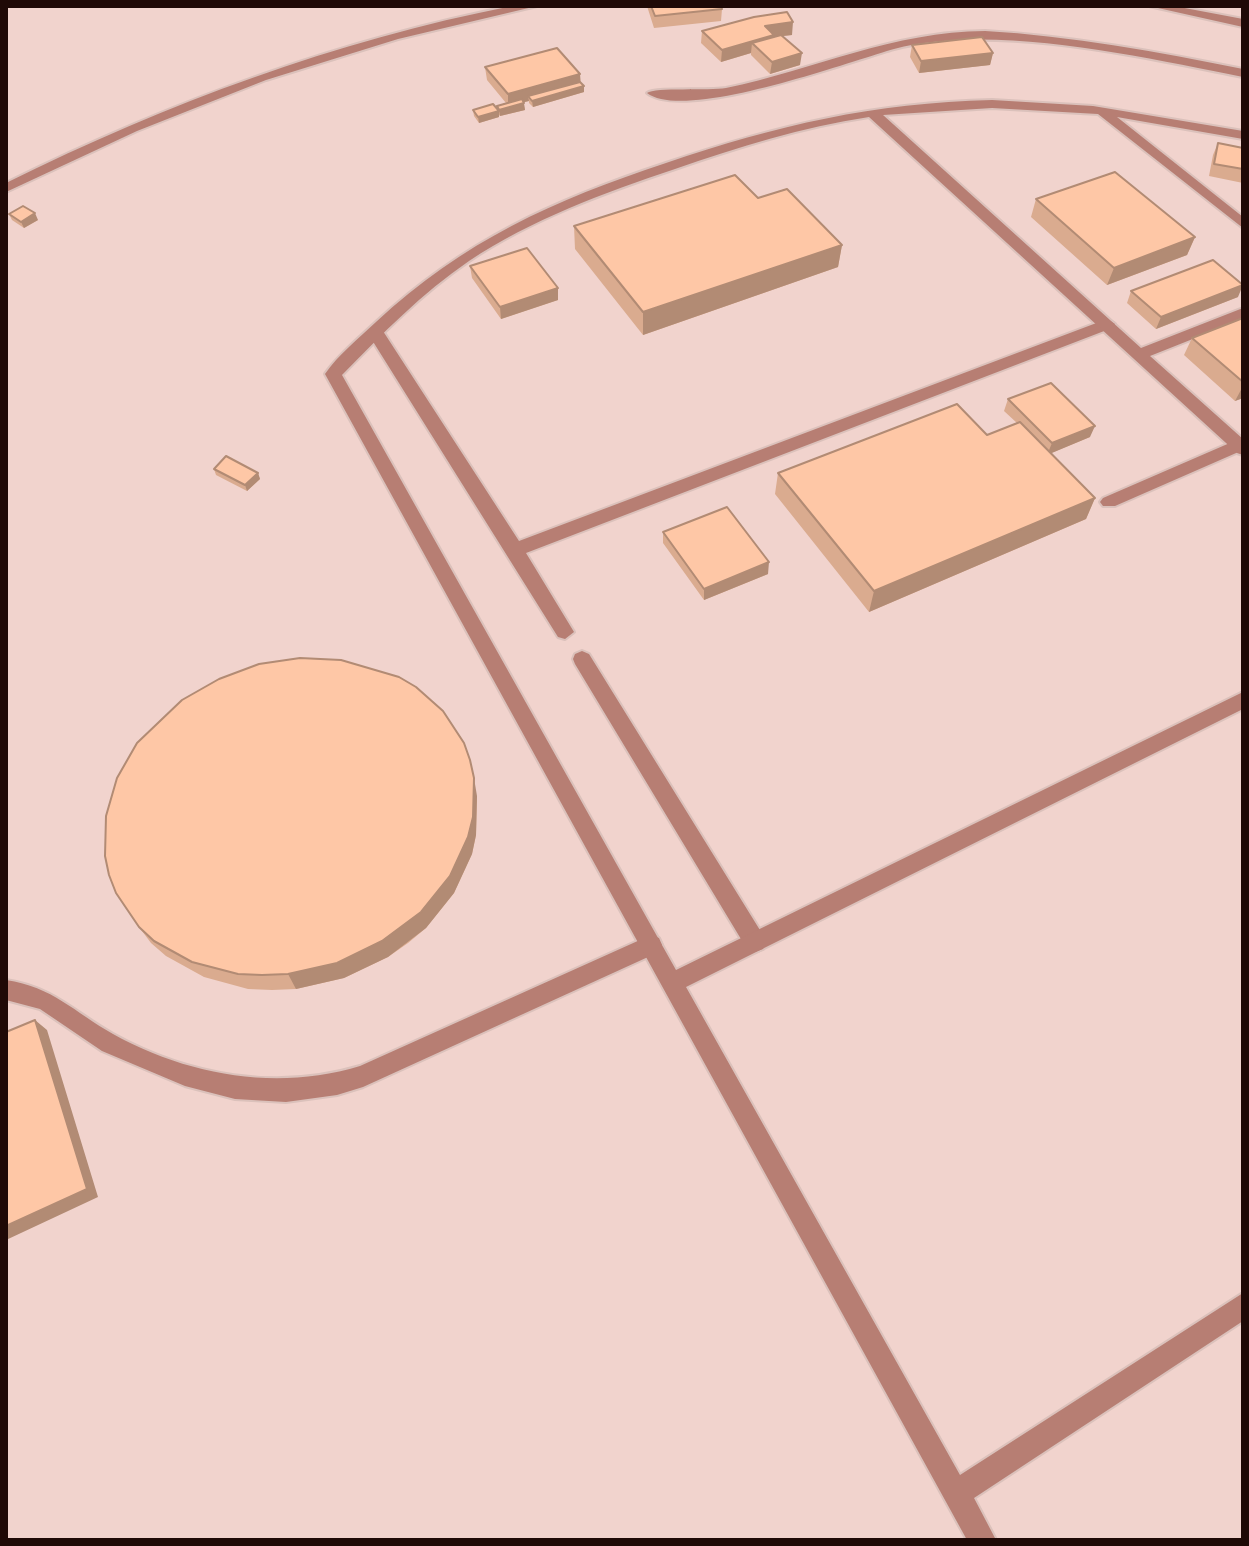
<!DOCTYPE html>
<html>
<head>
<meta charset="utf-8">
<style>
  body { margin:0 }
  #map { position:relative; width:1249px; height:1546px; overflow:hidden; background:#ffe4de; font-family:"Libre Baskerville",serif }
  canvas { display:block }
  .frame { position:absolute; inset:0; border:8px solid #1f0906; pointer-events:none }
</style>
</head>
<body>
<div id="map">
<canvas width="1249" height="1546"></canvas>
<div class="frame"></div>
</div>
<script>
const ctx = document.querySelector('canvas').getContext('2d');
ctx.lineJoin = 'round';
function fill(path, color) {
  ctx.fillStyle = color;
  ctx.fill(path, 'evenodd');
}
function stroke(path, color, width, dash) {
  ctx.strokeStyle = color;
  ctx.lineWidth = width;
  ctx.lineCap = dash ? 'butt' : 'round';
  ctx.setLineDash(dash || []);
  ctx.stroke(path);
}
const built = new Path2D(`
  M6,6h1237v1534h-1237z`);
const service = new Path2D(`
  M1107,319l8,5 -3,4 -586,225 48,79 -9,7 -7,-2 -191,-305 8,-5 6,1 138,213z
  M1239,439l4,1v10l-128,56h-12l-3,-4 3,-4z
  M582,651l7,3 174,281 3,7 -3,7 -8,3 -8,-3 -172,-285 -2,-5 2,-5z
  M651,935l8,3 3,7 -3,7 -296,135 -26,8 -51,7 -51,-3 -50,-13 -83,-35 -62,-42 -34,-9v-20c47,7 68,32 107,54 76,42 164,57 247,32z`);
const minor = new Path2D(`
  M512,6h25l-139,33 -132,41 -129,51 -131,61v-9c162,-80 328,-142 506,-177z
  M1149,6h25l69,13v8z
  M985,31c87,5 173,21 258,38v8c-102,-20 -248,-54 -349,-28 -46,13 -209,73 -247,44 8,-6 62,-2 79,-5 87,-18 169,-57 259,-57z
  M992,100l101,6 150,25v8l-126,-22 126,100v11l-145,-114 -106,-6 -109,7 258,233 102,-40v11l-93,37 93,83v16l-6,-2 -368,-336c-67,10 -130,30 -194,52 -71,24 -143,50 -206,92 -47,32 -87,73 -127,114l334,595 567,-278v17l-557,278 274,488 283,-182v28l-269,177 22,42h-29l-642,-1166c13,-19 34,-36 51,-52 87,-81 178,-122 290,-159 112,-38 207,-60 326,-63z`);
const wall = new Path2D(`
  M647,6h74l1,3 -1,12 -67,7z
  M702,31l90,4 -10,1 18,29 -30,9 -19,-19v-2l-30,9 -20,-19z
  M912,45l81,8 -3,12 -71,8 -9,-16z
  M485,67l95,15 4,4v6l-51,15 -4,-4v-2l-6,1 2,8 -25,6 -1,-1v2l-20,6 -5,-7 -1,-6 24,-1v-3l9,-3 -19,-23z
  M1218,143l25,5v35l-34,-7 4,-21z
  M758,198l84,47 -4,22 -195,68 -68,-86 -1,-23z
  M1036,199l159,38 -8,18 -80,30 -76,-68z
  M9,214l29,6 -14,8 -12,-8z
  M470,266l88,34 -57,19 -29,-41z
  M1131,291l107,6 -82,32 -29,-26z
  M1243,318v80l-8,3 -51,-46 8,-17z
  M1008,399l82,38 -39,16 44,45 -9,21 -217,93 -94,-118 3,-21 209,-38 30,-12 -13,-12z
  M214,469l44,4 2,6 -13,12 -31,-16z
  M663,532l105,42 -64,26 -41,-57z
  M477,796l-1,39 -4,19 -18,39 -28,35 -18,15 -20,14 -44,21 -48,11 -24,1 -24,-1 -44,-12 -38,-21 -15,-13 -12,-16z`);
const shadedWall = new Path2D(`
  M793,22l-1,13 -18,2 -22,6 -1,10 -30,9 1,-12 43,-24z
  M802,53l-2,12 -30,9 2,-12z
  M993,53l-3,12 -71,8 2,-12z
  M580,74l1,12 -53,10 1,5 -21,5v-12z
  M584,86v6l-51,15 -1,-6z
  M524,103l1,7 -25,6 -1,-6z
  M499,111v6l-20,6 -1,-6z
  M35,213l3,7 -14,8 -3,-6z
  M1195,237l-8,18 -80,30 7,-17z
  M842,245l-4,22 -195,68v-23z
  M1243,285l-5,12 -82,32 5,-12z
  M558,288v12l-57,19 -1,-12z
  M1243,386v12l-8,3z
  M1095,426l-5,11 -43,18 5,-12z
  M258,473l2,6 -13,12 -2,-6z
  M1095,498l-9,21 -217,93 5,-21z
  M769,562l-1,12 -64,26v-11z
  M474,778l3,18 -1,39 -4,19 -18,39 -28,35 -38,29 -44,21 -48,11 -8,-15z
  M35,1020l12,10 51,167 -92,43v-14z`);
const building = new Path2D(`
  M651,6h70l1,3 -67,7z
  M787,12l6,10 -28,4 9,9 -52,15 -20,-19 52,-14z
  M781,35l21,18 -30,9 -20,-19z
  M982,37l11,16 -72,8 -9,-16z
  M557,48l23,26 -72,20 -23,-27z
  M580,82l4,4 -52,15 -4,-5z
  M522,99l2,4 -25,7 -2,-4z
  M493,104l6,7 -21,6 -5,-7z
  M1218,143l25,5v21l-29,-5z
  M1115,172l80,65 -81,31 -78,-69z
  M735,175l23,23 29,-9 55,56 -199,67 -69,-86z
  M23,206l12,7 -14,9 -12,-8z
  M527,248l31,40 -58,19 -30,-41z
  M1213,260l30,25 -82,32 -30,-26z
  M1243,318v64l-51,-44z
  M1051,383l44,43 -43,17 -44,-44z
  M957,404l30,31 33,-13 75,76 -221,93 -96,-118z
  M226,456l32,17 -13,12 -31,-16z
  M727,507l42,55 -65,27 -41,-57z
  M300,658l41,2 58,17 17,10 27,24 21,32 6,17 4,18 -1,39 -5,20 -18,39 -29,36 -39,29 -45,22 -49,11 -26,1 -24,-1 -46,-12 -38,-21 -15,-14 -23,-34 -7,-18 -4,-19 1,-40 11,-38 20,-35 45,-43 37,-21 40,-15z
  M35,1020l52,169 -81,37v-194z`);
fill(built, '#f1d3cd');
stroke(service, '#dbc1bb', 4);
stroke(minor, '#dbc1bb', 4);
fill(service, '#b77e73');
fill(minor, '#b77e73');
fill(wall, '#daab8f');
fill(shadedWall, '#b28b74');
fill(building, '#fec7a6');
stroke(building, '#b28b74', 2);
</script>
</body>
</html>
